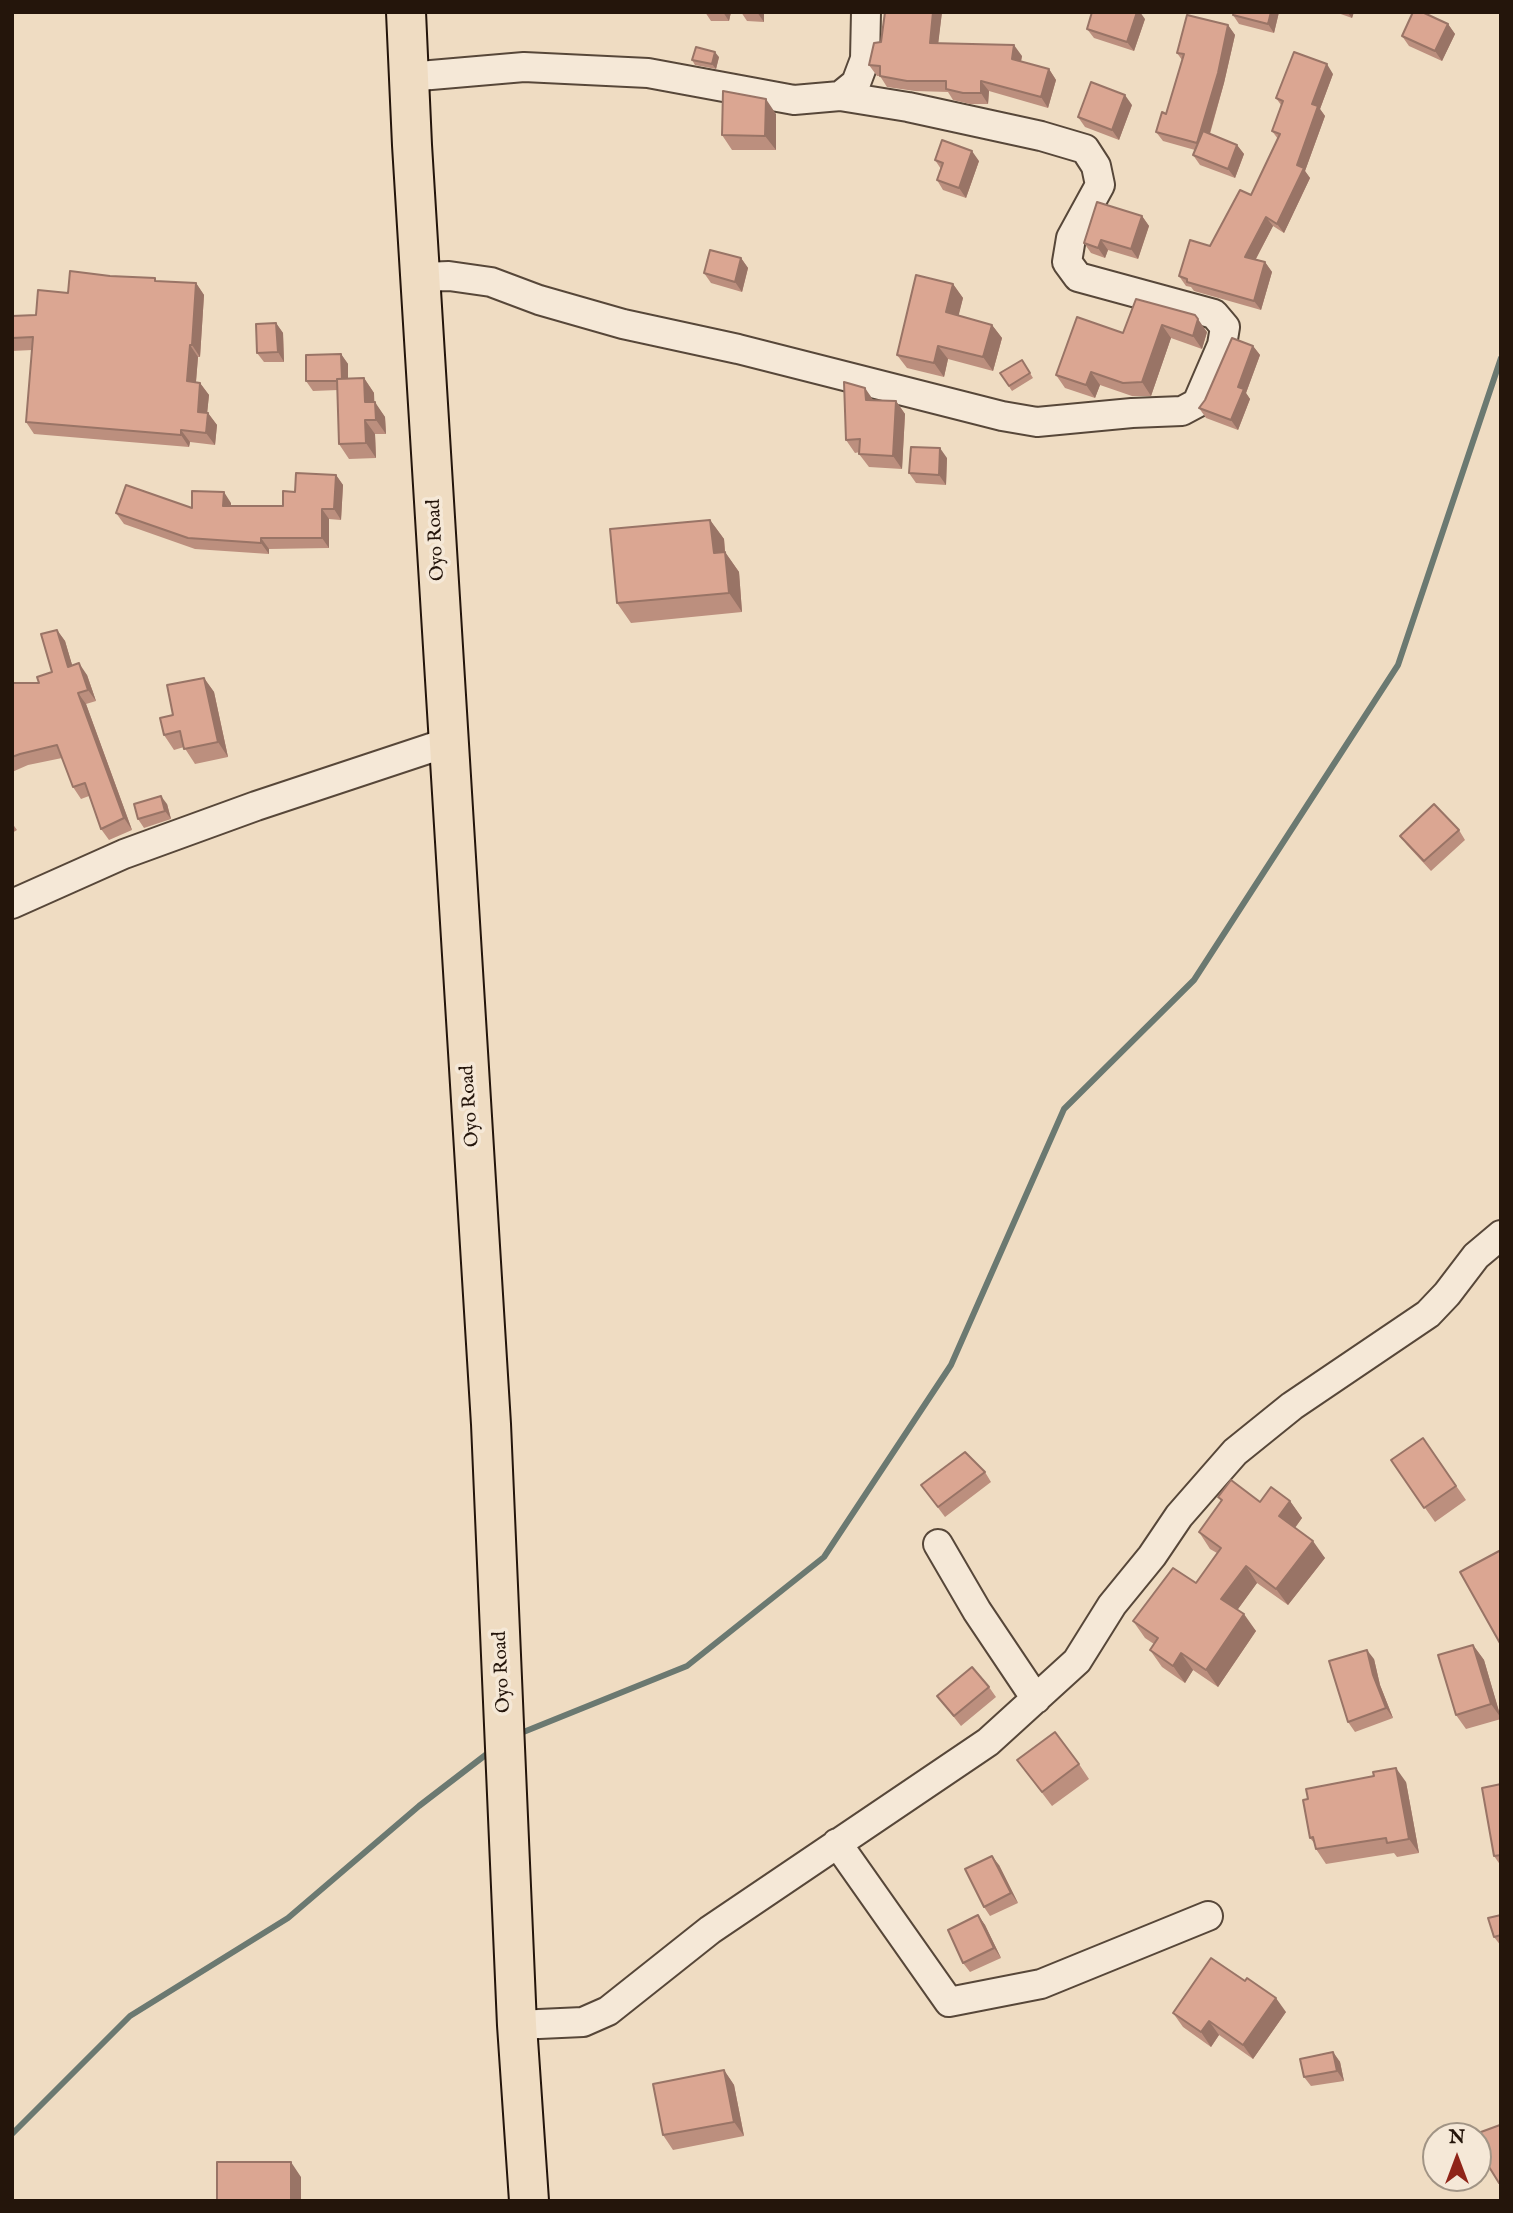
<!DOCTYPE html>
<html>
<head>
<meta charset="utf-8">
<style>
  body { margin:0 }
  #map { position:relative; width:1513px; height:2213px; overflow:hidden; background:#efdcc2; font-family:"IM FELL English",serif }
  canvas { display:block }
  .frame { position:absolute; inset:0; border:14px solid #24150b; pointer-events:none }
  .north { position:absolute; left:1422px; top:2122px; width:70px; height:70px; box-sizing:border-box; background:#f5e8d7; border:2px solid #a19485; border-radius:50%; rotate:0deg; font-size:19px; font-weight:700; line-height:28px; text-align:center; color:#24150b }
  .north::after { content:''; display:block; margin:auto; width:24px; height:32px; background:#8f2418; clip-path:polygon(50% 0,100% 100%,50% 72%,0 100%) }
</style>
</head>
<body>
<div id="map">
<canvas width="1513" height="2213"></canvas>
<div class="frame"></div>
<div class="north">N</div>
</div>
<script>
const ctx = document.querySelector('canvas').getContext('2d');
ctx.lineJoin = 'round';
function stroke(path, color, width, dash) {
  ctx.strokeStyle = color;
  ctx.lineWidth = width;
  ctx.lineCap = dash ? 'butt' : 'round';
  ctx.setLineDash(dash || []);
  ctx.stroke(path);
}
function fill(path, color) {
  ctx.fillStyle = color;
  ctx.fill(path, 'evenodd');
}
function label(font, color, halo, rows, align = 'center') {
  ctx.font = font + ' "IM FELL English",serif';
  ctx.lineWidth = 7;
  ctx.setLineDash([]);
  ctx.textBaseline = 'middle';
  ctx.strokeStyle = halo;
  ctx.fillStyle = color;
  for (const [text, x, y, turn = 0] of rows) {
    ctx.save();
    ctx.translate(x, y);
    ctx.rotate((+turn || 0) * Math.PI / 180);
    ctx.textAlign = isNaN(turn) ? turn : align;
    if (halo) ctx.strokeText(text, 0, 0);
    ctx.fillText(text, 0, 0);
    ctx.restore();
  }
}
const stream = new Path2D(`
  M516,1735l171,-69 137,-109 127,-192 113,-256 130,-129 204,-315 103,-307
  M12,2134l118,-118 158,-98 131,-112 73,-56`);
const minor = new Path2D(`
  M408,77l116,-10 124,6 146,27 46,-4 16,-13 9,-24 1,-47
  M422,277l27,-1 42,6 48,18 84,24 115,25 264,67 35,6 95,-9 50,-2 15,-8 25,-58 3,-18 -11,-13 -136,-37 -11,-15 4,-24 29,-53 -4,-19 -11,-17 -44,-13 -133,-29 -68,-11
  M12,904l112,-50 132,-48 193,-64
  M938,1544l39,67 59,88
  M837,1843l112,159 92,-18 167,-68
  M517,2025l66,-3 25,-11 102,-81 278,-188 89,-81 35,-56 40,-49 27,-40 56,-64 57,-46 136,-92 19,-20 29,-38 25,-21`);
const highway = new Path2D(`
  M406,12l6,133 79,1279 26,601 12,176`);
const wall = new Path2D(`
  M705,12h26l-2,9h-18z
  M741,12h23v10l-17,-1z
  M885,12h57l-4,31 84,13 -1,6 28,7 7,11 -8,28 -59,-17 -1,13h-18l-17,-4 -5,-8 -33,-1 -28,-4 -7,-11h-3l-8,-11 12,-23z
  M1279,12l-5,21 -35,-9 -6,-9z
  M1335,12h19l-2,6z
  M1145,19l-11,32 -40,-13 -7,-9z
  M1448,24l7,10 -13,27 -33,-15 -7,-10z
  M1228,25l7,10 -11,48 -14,51 27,11 7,9 -9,24 -35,-13 -7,-10 2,-5 -32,-9 -7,-9 10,-18 16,-54 -5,-7z
  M719,57l-3,12 -21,-4 -3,-5z
  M1333,74l-13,35 5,7 -20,55 5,7 -26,55 -11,-7 -17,33 9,3 7,10 -11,38 -67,-19 -3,-4 -5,-1 -7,-10 31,-30 41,-51 27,-56 -6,-8 9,-26 -5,-7z
  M1132,105l-13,35 -34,-13 -7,-10z
  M776,114v36h-44l-10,-15z
  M935,160l44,1 -13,37 -23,-8 -6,-10 4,-11z
  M1142,216l7,10 -11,33 -30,-9 -3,8 -14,-5 -7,-10z
  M741,258l7,10 -6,24 -31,-9 -7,-10z
  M110,276l47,5 39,2 8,12 -4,62h-2l-2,25 4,1 9,12 -2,18h1l9,12 -2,20 -25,-3 -1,5 -155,-13 -8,-12 6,-72 -20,1v-35l24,-1 32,-22z
  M953,284l10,14 -5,18 34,9 10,13 -9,33 -45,-12 -4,18 -37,-9 -10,-13z
  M1136,299l71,33 -5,17 -31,-11 -20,58h-19l-32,-11 -5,13 -30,-10 -9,-13 67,-42z
  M276,323l7,10 1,29h-20l-7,-9z
  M1253,346l7,9 -14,38 4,6 -12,31 -32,-12 -7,-10z
  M341,354l7,10v14h16l10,15v9l11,15 1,17h-11l1,24 -27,1 -10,-15 -1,-54 -25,1 -7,-10z
  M1022,360l11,18 -21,13 -12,-18z
  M874,400l22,1 9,13 -3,55 -33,-2 -10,-13 1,-2 -5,1 -9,-13z
  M947,458l-1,27 -30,-2 -7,-10z
  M336,475l7,10 -2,35 -12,-1v29l-60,1v5l-74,-5 -71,-25 -8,-11 76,-5 39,-5v3h52l12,-14z
  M710,520l14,19 1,13 14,20 3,40 -111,11 -14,-20z
  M57,630l8,11 7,24 15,10 9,26 -10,3 46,126 -23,10 -8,-11 -12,-33 -8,3 -8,-12 -11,-29 -34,7 -16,7v-89h27l13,-11z
  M204,678l10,14 14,65 -33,7 -11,-17 -10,3 -10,-15 9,-20z
  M167,804l4,15 -27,9 -6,-9z
  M12,823l5,7 -5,3z
  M1459,830l6,10 -34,31 -24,-26 -7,-9z
  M1423,1438l43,62 -31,22 -44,-62z
  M985,1472l6,10 -46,35 -24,-32z
  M1218,1497l42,5 30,-1 12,17 -7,10 30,30 -37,47 -31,-22 -20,27 19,21 -38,56 -25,-17 -8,13 -23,-16 -12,-17 4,-6 -9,-6 -12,-17 63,-38 21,-30 -7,-4 -11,-17 22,-31z
  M1473,1645l11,15 17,59 -35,10 -10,-14z
  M1374,1659l6,26 13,33 -38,14 -7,-10z
  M989,1687l7,10 -35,29 -24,-30z
  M1017,1760l62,4 10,15 -37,27z
  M1406,1782l13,71 -22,4 -3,-4 -68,11 -10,-15 -1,-5 -5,-6 -2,-39z
  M1501,1784v82l-7,-10z
  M999,1865l19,38 -28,13 -6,-9z
  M978,1915l7,10 16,33 -31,14 -7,-9z
  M1501,1915v31l-7,-9z
  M1286,2012l-33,47 -34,-24 -8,12 -28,-20 -10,-14z
  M1333,2052l7,10 4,19 -33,5 -7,-9z
  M724,2070l10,15 10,51 -71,14 -10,-15z`);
const shadedWall = new Path2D(`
  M723,12h8l-2,9z
  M757,12h7v10z
  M933,12h9l-5,42 -7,-11z
  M1137,12h3l5,7 -11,32 -7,-9z
  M1271,12h8l-5,21 -6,-9z
  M1347,12h7l-2,6z
  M1448,24l7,10 -13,27 -7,-10z
  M1228,25l7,10 -11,48 -20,70 -7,-10z
  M1014,45l8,11 -3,14 -7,-11z
  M715,52l4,5 -3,12 -4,-5z
  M1327,64l6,10 -13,35 5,7 -20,55 5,7 -26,55 -7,-9 20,-59 15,-61z
  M1049,69l7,11 -8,28 -7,-11z
  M981,81l8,10 -1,13 -7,-11z
  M1125,95l7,10 -13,35 -7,-10z
  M766,99l10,15v36l-11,-14z
  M1237,145l7,9 -9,24 -7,-9z
  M972,151l7,10 -13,37 -7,-10z
  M1142,216l7,10 -11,33 -7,-10z
  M1266,217l7,9 -21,40 -7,-9z
  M1101,240l7,10 -3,8 -7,-10z
  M741,258l7,10 -6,24 -7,-10z
  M1265,262l7,10 -11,38 -7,-9z
  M196,283l8,12 -4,62 -8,-12z
  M953,284l10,14 -7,28 -10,-14z
  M1198,319l9,13 -5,17 -9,-13z
  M276,323l7,10 1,29 -6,-10z
  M992,325l10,13 -9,33 -10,-14z
  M1162,325l9,13 -20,58 -9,-14z
  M190,345l8,12 -3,36 -8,-12z
  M938,346l10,13 -4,18 -10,-14z
  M1253,346l7,9 -14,38 4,6 -12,31 -7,-10 7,-33z
  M341,354l7,10v26l-6,-9z
  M1091,372l9,13 -5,13 -9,-13z
  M364,378l10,15 1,24 -10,-15z
  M200,383l9,12 -3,29 -8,-12z
  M865,388l9,13 -8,-1z
  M896,401l9,13 -3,55 -9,-13z
  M375,402l10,15 1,17 -10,-14z
  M208,413l9,12 -2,20 -9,-12z
  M365,420l10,14 1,24 -10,-15z
  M181,430l9,12 -1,5 -8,-12z
  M940,448l7,10 -1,27 -7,-10z
  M336,475l7,10 -2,35 -7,-11z
  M224,492l7,11v13l-8,-10z
  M322,509l7,10v29l-7,-10z
  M710,520l14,19 1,13 14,20 3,40 -13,-19 -15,-40z
  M261,538l8,11v5l-8,-11z
  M57,630l8,11 11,37 -8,-11z
  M79,663l8,12 9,26 -8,-11z
  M204,678l10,14 14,65 -10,-15z
  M78,693l8,11 46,126 -8,-12z
  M161,796l6,8 4,15 -6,-8z
  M1290,1501l12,17 -11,15 -12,-17z
  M1313,1541l12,17 -37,47 -12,-16z
  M1246,1566l11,17 -24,33 -12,-17z
  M1244,1614l12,17 -38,56 -12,-17z
  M1473,1645l11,15 17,58 -10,-14z
  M1367,1650l7,9 6,26 13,33 -7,-10 -13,-33z
  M1181,1653l12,17 -8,13 -12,-17z
  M1396,1768l10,14 13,71 -10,-14z
  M992,1856l7,9 19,38 -7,-10z
  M978,1915l7,10 16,33 -7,-10z
  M1276,1998l10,14 -33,47 -10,-14z
  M1209,2021l10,14 -8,12 -10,-15z
  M1333,2052l7,10 4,19 -7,-10z
  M724,2070l10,15 10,51 -10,-14z
  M291,2162l10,15v24h-10z`);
const building = new Path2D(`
  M885,12h48l-3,31 84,2 -2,14 37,10 -8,28 -60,-16v12h-18l-17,-4v-8h-39l-27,-5v-10l-11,-1 5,-22 7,-1z
  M1092,12h45l-10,30 -40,-13z
  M1234,12h37l-3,12 -35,-9z
  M1413,12h9l26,12 -13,27 -33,-15z
  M1187,15l41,10 -10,48 -21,70 -41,-11 6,-20 4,2 18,-60 -7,-1z
  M696,47l19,5 -3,12 -20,-4z
  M1294,52l33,12 -15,40 6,2 -21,59 7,3 -27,56 -11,-7 -21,40 20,5 -11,39 -67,-19v-3l-8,-3 11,-36 20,6 30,-56 11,5 29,-61 -8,-3 11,-30 -7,-3z
  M1091,82l34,13 -13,35 -34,-13z
  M723,91l43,8 -1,37 -43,-1z
  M1203,131l34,14 -9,24 -35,-14z
  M942,140l30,11 -13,37 -22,-8 6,-17 -8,-3z
  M1097,202l45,14 -11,33 -30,-9 -3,8 -14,-5z
  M710,250l31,8 -6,24 -31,-9z
  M70,271l40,5 45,2v3l41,2 -4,62h-2l-3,36 13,2 -2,29 10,1 -2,20 -25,-3v5l-155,-13 7,-85 -21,1v-22l24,-1 2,-25 30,3z
  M916,275l37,9 -7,28 46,13 -9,32 -45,-11 -4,17 -37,-8z
  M1136,299l59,16 3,4 -5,17 -31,-11 -20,57 -19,1 -32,-11 -5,13 -30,-10 21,-58 46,16z
  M276,323l2,29 -21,1 -1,-29z
  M1232,338l21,8 -15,41 6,2 -13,31 -32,-12 6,-8z
  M341,354l1,25h-5v2h-31v-26z
  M1022,360l8,13 -21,13 -9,-13z
  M364,378l1,24h10l1,18h-11l1,23 -27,1 -2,-65z
  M844,382l21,6 1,12 30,1 -3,55 -34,-2 1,-15 -14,1z
  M911,447l29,1 -1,27 -30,-2z
  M296,473l40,2 -2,34h-12v29h-61v5l-73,-5 -72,-25 10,-28 66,23v-17l32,1 -1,14h60v-15l12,1z
  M710,520l4,33 11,-1 4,41 -112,10 -7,-74z
  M57,630l11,37 11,-4 9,27 -10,3 46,125 -23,11 -16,-46 -12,4 -16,-42 -37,9 -8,3v-74h27l-2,-6 15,-5 -11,-38z
  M204,678l14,64 -34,7 -4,-18 -16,4 -4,-17 13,-3 -6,-30z
  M161,796l4,15 -27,8 -4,-15z
  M1434,804l25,26 -35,31 -24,-25z
  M1423,1438l33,48 -32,22 -33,-48z
  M965,1452l20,20 -47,35 -17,-22z
  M1231,1480l29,22 11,-15 19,14 -11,15 34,25 -37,48 -30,-23 -25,33 23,15 -38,56 -25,-17 -8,13 -23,-16 8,-12 -25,-17 40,-53 23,15 25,-35 -22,-16 23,-32 -4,-3z
  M1501,1550v95l-41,-73z
  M1473,1645l18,59 -35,11 -18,-60z
  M1367,1650l6,25 13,33 -38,14 -19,-61z
  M972,1667l17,20 -35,29 -17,-20z
  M1055,1732l24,32 -37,28 -25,-32z
  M1396,1768l13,71 -22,4 -1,-5 -70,11 -3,-12 -3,1 -7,-38 5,-1 -2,-10 68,-13 -1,-4z
  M1501,1784v71l-7,1 -12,-68z
  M992,1856l19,37 -27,14 -19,-38z
  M978,1915l16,33 -31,15 -15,-33z
  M1501,1915v20l-7,2 -6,-19z
  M1211,1958l34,23 2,-3 29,20 -33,47 -34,-24 -8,11 -28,-19z
  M1333,2052l4,19 -33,6 -4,-18z
  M724,2070l10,52 -71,13 -10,-51z
  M1500,2125l1,1v56l-2,1 -21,-34v-13h-8z
  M217,2162h74v39h-74z`);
const streetNames = [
  ["Oyo Road",437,540,-93],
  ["Oyo Road",471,1106,-94],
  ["Oyo Road",503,1672,-93]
];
stroke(stream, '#6b7971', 6);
stroke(minor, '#574739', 32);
stroke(highway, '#24150b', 42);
stroke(minor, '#f5e8d7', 28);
stroke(highway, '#efdcc2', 38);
fill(wall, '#bc8f7e');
fill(shadedWall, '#997466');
fill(building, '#dba692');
stroke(building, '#997466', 2);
label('19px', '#24150b', '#f5e8d7', streetNames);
</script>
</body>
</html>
